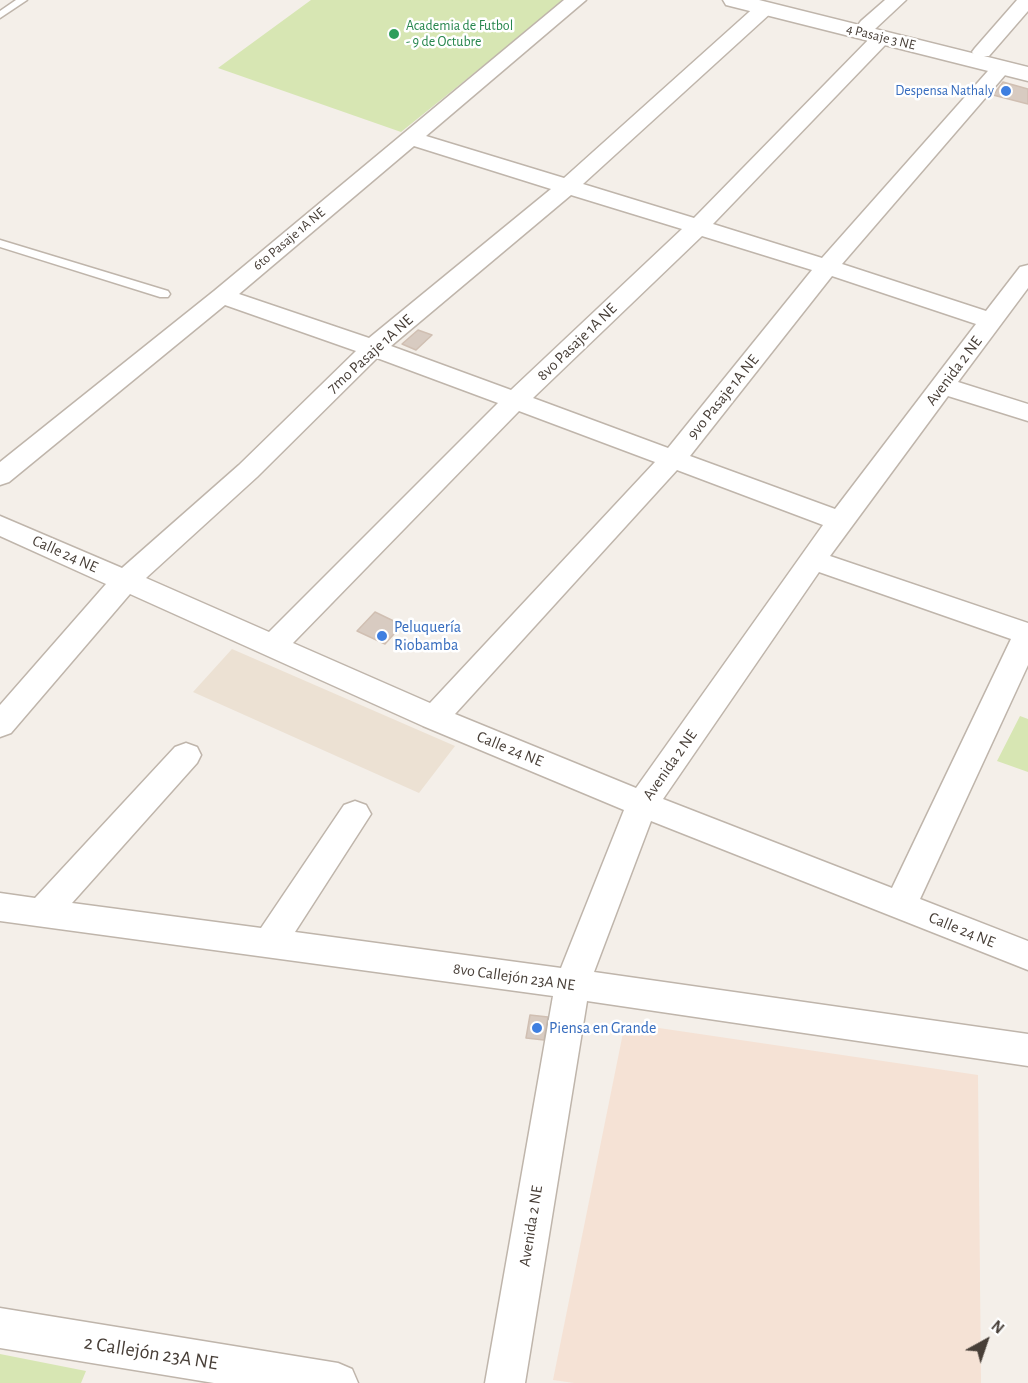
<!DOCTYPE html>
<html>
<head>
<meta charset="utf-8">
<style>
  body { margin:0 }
  #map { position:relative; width:1028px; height:1383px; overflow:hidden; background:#f4efe9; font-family:"Alegreya Sans",sans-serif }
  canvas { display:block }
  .north { position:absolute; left:956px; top:1311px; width:60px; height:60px; -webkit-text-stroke:4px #fff; paint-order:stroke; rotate:40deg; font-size:16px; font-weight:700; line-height:24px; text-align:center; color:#473e37 }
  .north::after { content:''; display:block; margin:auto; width:21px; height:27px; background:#473e37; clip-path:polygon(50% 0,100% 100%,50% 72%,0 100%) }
</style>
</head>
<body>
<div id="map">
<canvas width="1028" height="1383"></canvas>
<div class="north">N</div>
</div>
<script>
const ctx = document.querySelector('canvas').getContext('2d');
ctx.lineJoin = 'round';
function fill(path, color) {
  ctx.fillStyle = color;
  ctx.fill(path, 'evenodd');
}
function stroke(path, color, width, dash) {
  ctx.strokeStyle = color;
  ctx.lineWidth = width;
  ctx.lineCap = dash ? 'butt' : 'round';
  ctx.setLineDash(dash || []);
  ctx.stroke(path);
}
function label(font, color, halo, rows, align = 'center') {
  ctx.font = font + ' "Alegreya Sans",sans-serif';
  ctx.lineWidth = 5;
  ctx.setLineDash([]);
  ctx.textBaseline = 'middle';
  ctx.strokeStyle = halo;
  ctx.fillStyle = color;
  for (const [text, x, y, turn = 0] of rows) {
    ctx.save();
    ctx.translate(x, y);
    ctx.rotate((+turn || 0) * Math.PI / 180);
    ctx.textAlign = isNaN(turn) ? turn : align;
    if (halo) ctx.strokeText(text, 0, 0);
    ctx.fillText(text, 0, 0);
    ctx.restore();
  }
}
const commercial = new Path2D(`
  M625,1023l353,52 3,308h-407l-21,-3z`);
const education = new Path2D(`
  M232,649l223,97 -36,47 -226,-101z`);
const green = new Path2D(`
  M311,0h254l-164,132 -183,-64z
  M1020,716l8,3v53l-31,-11z
  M0,1354l86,17 -5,12h-81z`);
const building = new Path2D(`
  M1003,82l25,7v15l-35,-9z
  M418,330l14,5 -16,15 -14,-6z
  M375,612l27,13 -17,19 -28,-13z
  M530,1015l18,2 -4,23 -18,-2z`);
const service = new Path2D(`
  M16,0h11l-27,18v-7z
  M0,240l168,51 2,3 -2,3h-8l-160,-50z`);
const minor = new Path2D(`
  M564,0h22l-160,136 138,42 194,-174h14l3,4 -3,4 -189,172 111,34 181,-185h14l3,4 -3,4 -176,183 109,34 173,-195h14l3,4 -170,197 144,47 34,-44 8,-2v23l-70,94 70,22v17l-80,-25 -118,160 198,67v42l-108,234 108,42v29l-377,-149 -57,151 434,62v32l-441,-65 -62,382h-40l68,-387 -553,-75v-28l35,5 140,-151 11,-4 11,4 4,8 -4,8 -125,140 189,25 83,-123 11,-4 11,4 5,9 -76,118 266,36 63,-158 -201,-84 -293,-132 -119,139 -11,4v-32l106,-121 -106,-48v-20l122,52 117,-103 117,-114 -131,-46 -216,177 -9,3v-23l214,-171zM414,146l137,43 -182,149 -130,-44zM571,195l111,34 -171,161 -120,-44zM702,236l110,34 -144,178 -135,-50zM832,276l144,48 -141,185 -145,-53zM377,358l121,45 -229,229 -123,-54 111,-101zM519,411l136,51 -225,241 -137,-60zM677,470l146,55 -187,263 -181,-74zM819,572l192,67 -119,249 -229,-89z
  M885,0h21l-31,29h-14l-3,-4 3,-4z
  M1017,0h11v11l-39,45h-14l-3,-4 3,-4z
  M0,1308l338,55 14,6 6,14h-144l-214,-35z`);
const tertiary = new Path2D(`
  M723,0h36l269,67v14l-302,-76z`);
const markers = [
  [394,34,6,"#2e9e5b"],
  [1006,91,6,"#3f7fe0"],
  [382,636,6,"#3f7fe0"],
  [537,1028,6,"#3f7fe0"]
];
const farLeisurenames = [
  ["Academia de Futbol",406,26],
  ["- 9 de Octubre",406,42]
];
const farStreetnames = [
  ["4 Pasaje 3 NE",881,37,14],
  ["6to Pasaje 1A NE",289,239,-40]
];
const farShopnames = [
  ["Despensa Nathaly",994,91]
];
const streetNames = [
  ["8vo Pasaje 1A NE",577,342,-44],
  ["7mo Pasaje 1A NE",370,354,-42],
  ["Avenida 2 NE",954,371,-53],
  ["9vo Pasaje 1A NE",723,397,-51],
  ["Calle 24 NE",65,554,24],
  ["Calle 24 NE",510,749,22],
  ["Avenida 2 NE",670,765,-55],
  ["Calle 24 NE",962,930,22],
  ["8vo Callejón 23A NE",514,977,8],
  ["Avenida 2 NE",531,1226,-81]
];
const shopNames = [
  ["Peluquería",394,627],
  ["Riobamba",394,645],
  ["Piensa en Grande",549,1028]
];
const nearStreetnames = [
  ["2 Callejón 23A NE",151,1353,9]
];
fill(commercial, '#f5e2d5');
fill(education, '#ece1d3');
fill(green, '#d7e6b3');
fill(building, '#d8cbc1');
stroke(building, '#d0bfb2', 1.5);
stroke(service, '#bfb5ab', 3);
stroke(minor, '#bfb5ab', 3);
stroke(tertiary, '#bfb5ab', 3);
fill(service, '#fff');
fill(minor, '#fff');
fill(tertiary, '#fff');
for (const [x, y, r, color] of markers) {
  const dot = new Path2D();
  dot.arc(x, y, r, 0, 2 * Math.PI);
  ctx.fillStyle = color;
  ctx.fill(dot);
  stroke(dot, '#fff', 2);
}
label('14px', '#27864d', '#fff', farLeisurenames, 'left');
label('14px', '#473e37', '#fff', farStreetnames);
label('14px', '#366cbe', '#fff', farShopnames, 'right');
label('16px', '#473e37', '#fff', streetNames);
label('16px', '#366cbe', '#fff', shopNames, 'left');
label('20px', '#473e37', '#fff', nearStreetnames);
</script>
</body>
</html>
